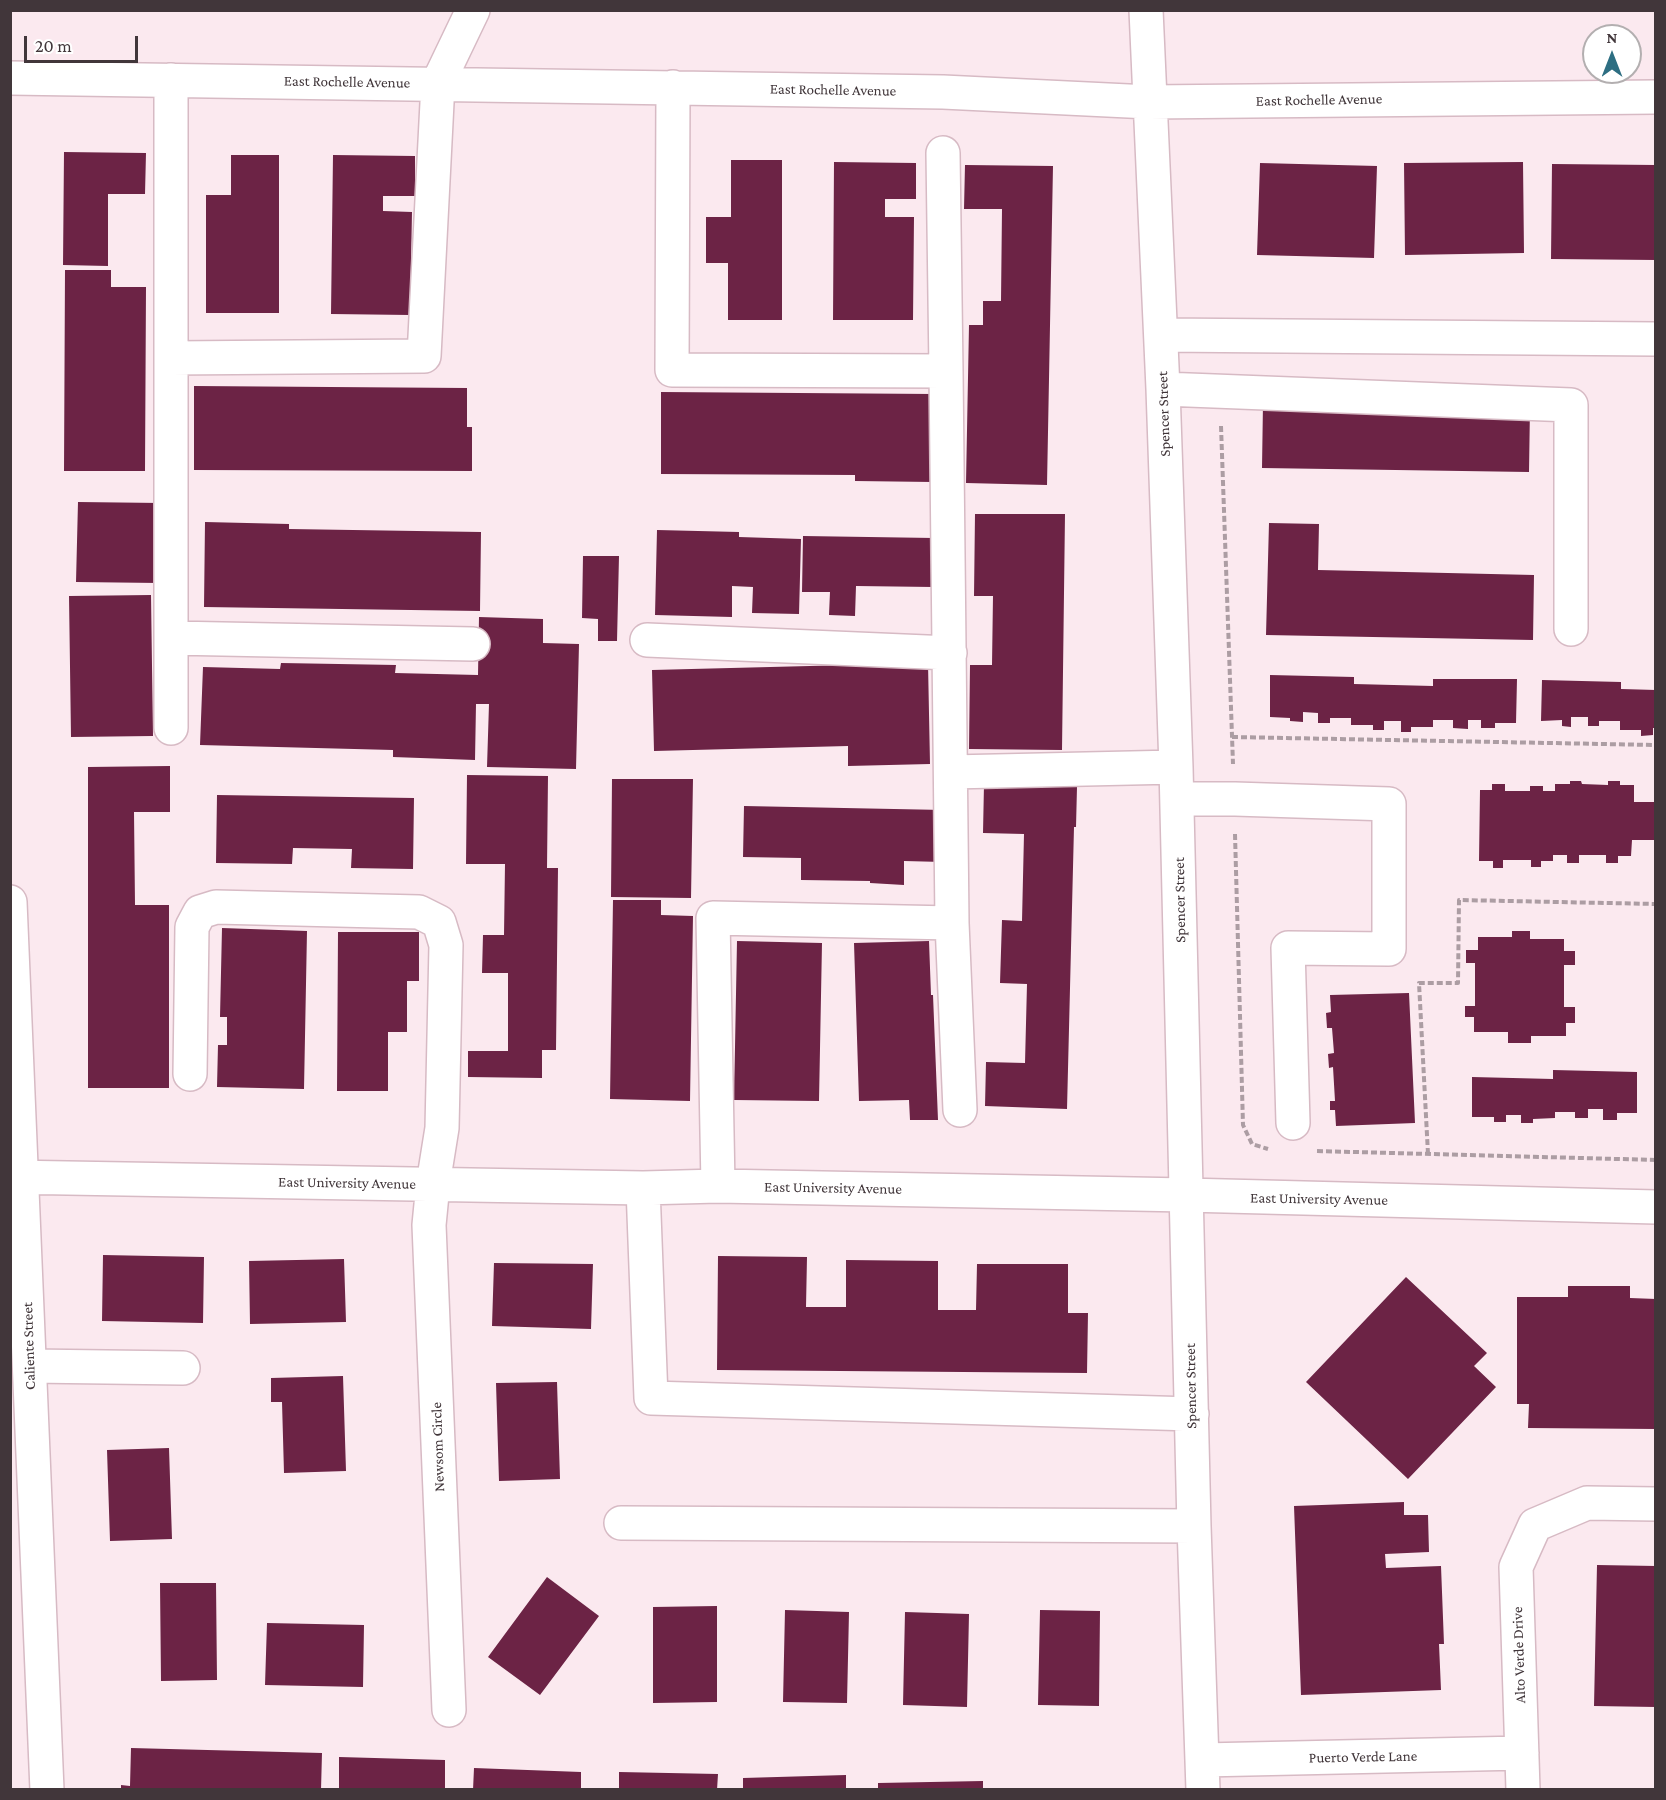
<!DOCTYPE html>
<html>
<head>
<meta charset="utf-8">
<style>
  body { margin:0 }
  #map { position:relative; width:1666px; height:1800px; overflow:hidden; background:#fbe9ef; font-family:"Crimson Pro",serif }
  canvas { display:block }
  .frame { position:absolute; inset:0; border:12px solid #41363a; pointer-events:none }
  .north { position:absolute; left:1582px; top:24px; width:60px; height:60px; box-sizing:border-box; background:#fff; border:2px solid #b3afb0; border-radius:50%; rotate:0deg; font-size:16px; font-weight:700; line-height:24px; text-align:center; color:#41363a }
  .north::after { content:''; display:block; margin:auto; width:21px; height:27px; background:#2d6e82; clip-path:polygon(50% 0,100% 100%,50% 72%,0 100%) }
  .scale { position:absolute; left:24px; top:36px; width:114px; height:27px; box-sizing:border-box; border:3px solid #41363a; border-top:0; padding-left:8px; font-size:18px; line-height:21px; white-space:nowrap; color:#41363a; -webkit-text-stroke:4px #fff; paint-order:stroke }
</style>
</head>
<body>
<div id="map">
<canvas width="1666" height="1800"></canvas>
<div class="frame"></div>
<div class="north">N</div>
<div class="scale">20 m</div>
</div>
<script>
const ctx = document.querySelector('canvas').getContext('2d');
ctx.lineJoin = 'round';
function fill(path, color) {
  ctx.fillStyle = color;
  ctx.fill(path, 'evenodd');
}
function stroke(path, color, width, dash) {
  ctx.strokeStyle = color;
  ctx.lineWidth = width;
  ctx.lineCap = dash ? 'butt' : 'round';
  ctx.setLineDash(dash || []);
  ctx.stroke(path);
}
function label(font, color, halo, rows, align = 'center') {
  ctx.font = font + ' "Crimson Pro",serif';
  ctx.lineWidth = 6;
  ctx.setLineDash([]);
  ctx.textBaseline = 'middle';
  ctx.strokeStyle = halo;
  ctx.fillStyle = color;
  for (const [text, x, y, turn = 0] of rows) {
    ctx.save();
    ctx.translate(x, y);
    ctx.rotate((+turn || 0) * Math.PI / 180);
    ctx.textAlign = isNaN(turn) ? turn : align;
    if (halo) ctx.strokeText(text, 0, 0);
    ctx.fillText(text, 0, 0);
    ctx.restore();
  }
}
const building = new Path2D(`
  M64,152l82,1 -1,41h-37v72l-45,-1z
  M231,155h48v158h-73v-118h25z
  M333,155l82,1v40h-32v15l29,1 -2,103 -79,-1z
  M731,160h51v160h-54v-57h-22v-46h25z
  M834,162l82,1v36h-31v18h29l-1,103h-80z
  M1523,162l1,91 -119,2 -1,-92z
  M1260,163l117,3 -3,92 -117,-3z
  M1552,164l104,1v95l-105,-1z
  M965,165l88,1 -6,319 -81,-2 3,-158h14v-24h18l1,-92h-38z
  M65,270h46v17h35l-1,184h-81z
  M194,386l273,2v39h5v44l-278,-1z
  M661,392l273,2 -1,88 -78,-1v-6l-194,-1z
  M1263,403l267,4 -1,65 -267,-4z
  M78,502l83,1 -2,80 -83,-1z
  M975,514h90l-3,236 -93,-1 1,-84h22l1,-69h-19z
  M205,522l84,2v5l192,3 -1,79 -276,-4z
  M1269,523l50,1 -1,46 216,5 -1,65 -267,-5z
  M657,530l82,2v5l62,2 -2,75 -47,-1 1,-26 -21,-1v31l-77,-2z
  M803,536l131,2 -1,49 -77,-1 -1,30 -26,-1 1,-23h-28z
  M583,556h36l-2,85h-19v-22l-16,-1z
  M151,595l2,141 -82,1 -2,-141z
  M479,617l64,2v24l36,1 -3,125 -89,-2 2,-63h-13l-1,56 -82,-3v-7l-193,-5 3,-78 77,2 1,-6 115,2 -1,8 83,2z
  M928,663l2,101 -82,2v-20l-194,5 -2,-81z
  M1270,675l84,2v7l79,2v-7h84l-1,44h-21v5h-14v-8h-13v9l-15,-1v-8h-20v7h-22v5h-10v-11h-17v9h-11v-5h-22v-7h-21v5h-12v-10l-15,-1v10l-13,-1v-3l-20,-1z
  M1542,680l79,2v7l35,1v38h-3v7l-12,1v-6h-21v-9h-21v5h-11v-9h-17v10l-9,-1v-6l-21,1z
  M170,766v46h-36l1,93h34v183h-81v-321z
  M467,775l81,1 -1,92h11l-2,182h-14v28l-74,-1v-26h40v-78h-26l1,-38h21l1,-71h-39z
  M612,779h81l-2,119 -80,-1z
  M1570,781h11l1,3 26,1v-4h12v4h14v17h22v38h-24l-1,16h-13v7h-12v-8h-27v8h-12v-8h-14v6h-12v6h-10v-7h-28v8h-10v-7h-14l1,-71h12v-6h13v7h25v-5h13v5h12v-7h15z
  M984,784l93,3 -1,40h-2l-7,282 -82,-3 1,-44 39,1 2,-79 -27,-1 2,-63 20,1 2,-87 -41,-1z
  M217,795l197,3 -1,71 -62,-1 1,-19 -59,-1 -1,16 -76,-1z
  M744,806l200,4 -1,52 -39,-1v24l-34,-2v-2l-69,-1v-22l-58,-1z
  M613,900h48v15l32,1 -3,185 -80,-2z
  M222,928l85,3 -3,158 -87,-2 1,-42h9v-28h-7z
  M1512,931h18v8h34v12h11v14h-11v42h11v16h-9v13h-35v7h-23v-11h-34v-15h-9v-11h10v-43h-9v-13h12v-13h34z
  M338,932h81v49h-12v51h-19v59h-51z
  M737,941l85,2 -3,158 -85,-1z
  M929,941l2,54h2l5,125h-28l-1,-20 -50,1 -5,-158z
  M1409,993l6,130 -79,3 -1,-16h-5v-9h5l-2,-34 -4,1 -1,-14 6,-1 -2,-25h-5l-1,-15 5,-1 -1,-17z
  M1553,1070l84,2v41h-20v7h-14v-11h-15v9h-13v-6h-20v6l-22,1v4h-12v-8h-15v7h-12v-5h-22v-40l81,2z
  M103,1255l101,2 -1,66 -101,-2z
  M718,1256l89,1 -1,50h40v-47l92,1v49h38l1,-46h91v49h20l-1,60 -370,-3z
  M344,1259l2,63 -96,2 -1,-63z
  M494,1263l99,1 -2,65 -99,-3z
  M1406,1277l81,76 -13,13 22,21 -88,92 -102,-97z
  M1568,1286h62v12l26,1v130l-128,-1 1,-24h-12v-107h51z
  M343,1376l3,95 -62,2 -2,-71h-11v-24z
  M557,1382l3,97 -61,2 -3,-98z
  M169,1448l3,91 -62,2 -3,-91z
  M1404,1502v13h24l1,37 -44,2 1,14 55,-2 3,78h-5l2,46 -140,5 -7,-189z
  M1597,1565l59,1v141l-62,-1z
  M547,1577l52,39 -59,79 -52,-38z
  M160,1583h56l1,97 -56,1z
  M717,1606v96l-64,1v-96z
  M785,1610l64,2 -2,91 -64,-1z
  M1040,1610l60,1 -1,95 -61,-1z
  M905,1612l64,2 -2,93 -64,-2z
  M267,1623l97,2 -1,62 -98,-2z
  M131,1748l191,5 -1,37h-200v-5l9,1z
  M339,1757l106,3v30h-106z
  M474,1768l107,4v18h-108z
  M619,1772l99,2 -1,16h-98z
  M846,1775v15h-103v-12z
  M983,1781v9h-105v-7z`);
const path = new Path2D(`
  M1221,426l12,338
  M1232,737l424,8
  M1235,834l8,291 9,19 16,5
  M1317,1151l339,9
  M1428,1154l-9,-171h39l1,-83 197,4`);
const minor = new Path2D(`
  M1146,10l17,379 13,378 18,759 9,264
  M10,78l933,14 206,10 507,-5
  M171,80v648
  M673,87l-1,283 274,1 -3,-218
  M1161,335l495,4
  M171,358l253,-2 14,-273 35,-73
  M946,371l6,552 8,187
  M1163,389l408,16v224
  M172,638l301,6
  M647,640l303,13
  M951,772l225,-5
  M1177,799h58l154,5v145l-101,-1 5,175
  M10,902l37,888
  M190,1074l2,-147 8,-15 16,-5 203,5 20,10 7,23 -4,183 -9,56 -4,41 20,485
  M10,1177l633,11 75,-2 468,9 470,12
  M718,1186l-5,-268 239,5
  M643,1188l8,210 541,16
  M30,1366l153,2
  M621,1523l573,3
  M1203,1760l319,-7
  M1523,1790l-7,-223 19,-42 52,-22 69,1`);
const streetNames = [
  ["East Rochelle Avenue",347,82,1],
  ["East Rochelle Avenue",833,90,1],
  ["East Rochelle Avenue",1319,100,-1],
  ["Spencer Street",1164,414,-92],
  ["Spencer Street",1180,900,-91],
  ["East University Avenue",347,1183,1],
  ["East University Avenue",833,1188,1],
  ["East University Avenue",1319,1199,1],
  ["Caliente Street",29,1346,-92],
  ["Spencer Street",1191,1386,-91],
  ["Newsom Circle",438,1447,-92],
  ["Alto Verde Drive",1519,1655,-92],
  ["Puerto Verde Lane",1363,1757,-1]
];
fill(building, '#6c2345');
stroke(minor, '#d7bac4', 36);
stroke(path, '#ac9da3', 4, [6, 3]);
stroke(minor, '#fff', 33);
label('15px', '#41363a', '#fff', streetNames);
</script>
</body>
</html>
